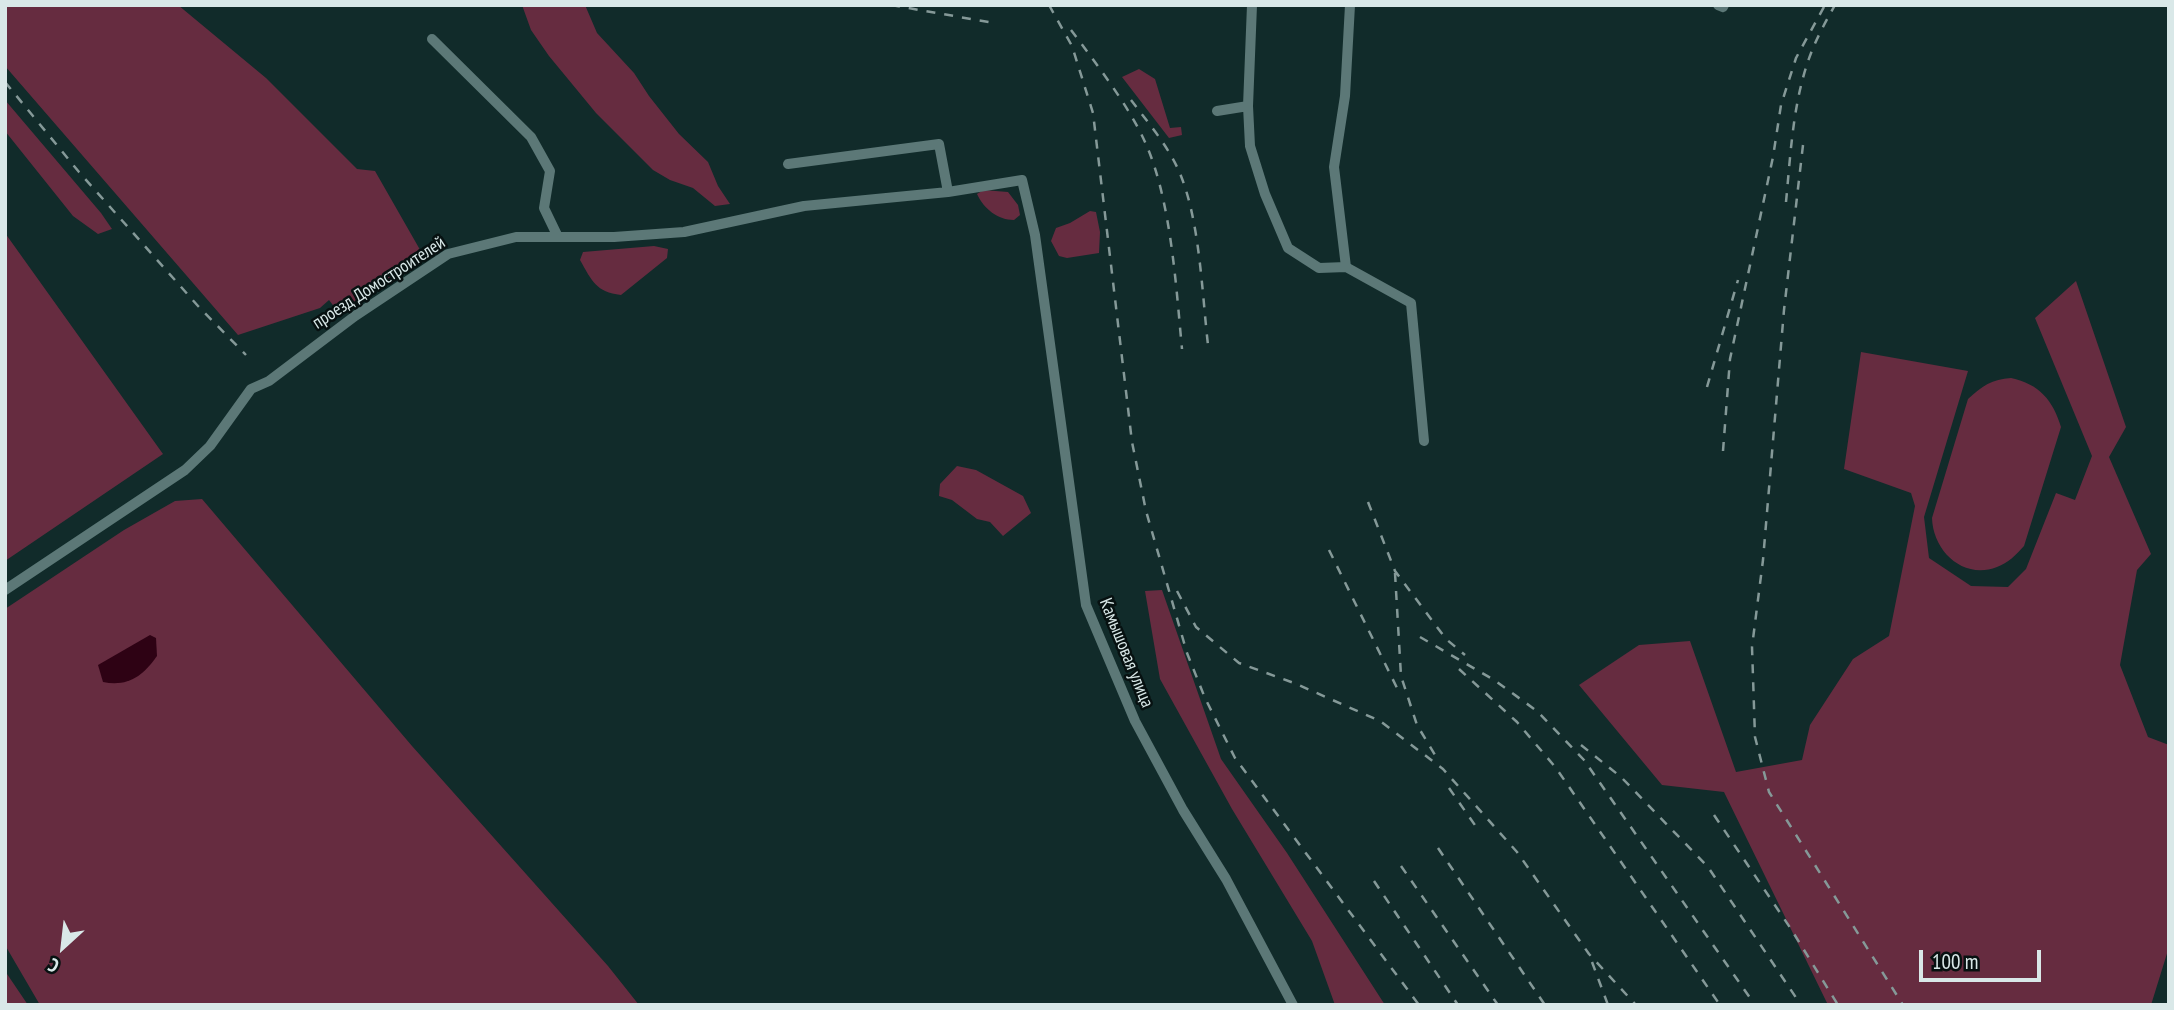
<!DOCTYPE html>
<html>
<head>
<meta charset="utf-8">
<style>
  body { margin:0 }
  #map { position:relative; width:2174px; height:1010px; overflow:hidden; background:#112b2a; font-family:"PT Sans Narrow",sans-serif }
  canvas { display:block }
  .frame { position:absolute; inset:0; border:7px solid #d9e8e8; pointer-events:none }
  .north { position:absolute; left:28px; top:912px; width:70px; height:70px; -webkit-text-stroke:5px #071111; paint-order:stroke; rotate:207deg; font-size:19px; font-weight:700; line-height:28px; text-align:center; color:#d9e8e8 }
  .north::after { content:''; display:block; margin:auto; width:24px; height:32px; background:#d9e8e8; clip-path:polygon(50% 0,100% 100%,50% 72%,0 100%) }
  .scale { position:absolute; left:1919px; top:950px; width:122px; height:32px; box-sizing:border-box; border:4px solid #d9e8e8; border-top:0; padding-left:9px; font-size:21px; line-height:24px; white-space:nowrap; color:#d9e8e8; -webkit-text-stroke:5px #071111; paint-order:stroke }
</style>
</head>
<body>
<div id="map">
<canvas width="2174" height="1010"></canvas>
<div class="frame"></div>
<div class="north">С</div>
<div class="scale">100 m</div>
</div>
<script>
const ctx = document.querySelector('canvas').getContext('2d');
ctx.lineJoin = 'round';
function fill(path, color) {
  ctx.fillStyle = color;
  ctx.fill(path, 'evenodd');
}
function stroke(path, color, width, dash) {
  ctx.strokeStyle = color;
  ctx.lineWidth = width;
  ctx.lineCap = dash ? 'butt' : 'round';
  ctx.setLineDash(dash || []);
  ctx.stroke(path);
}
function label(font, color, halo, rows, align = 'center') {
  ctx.font = font + ' "PT Sans Narrow",sans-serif';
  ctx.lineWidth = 5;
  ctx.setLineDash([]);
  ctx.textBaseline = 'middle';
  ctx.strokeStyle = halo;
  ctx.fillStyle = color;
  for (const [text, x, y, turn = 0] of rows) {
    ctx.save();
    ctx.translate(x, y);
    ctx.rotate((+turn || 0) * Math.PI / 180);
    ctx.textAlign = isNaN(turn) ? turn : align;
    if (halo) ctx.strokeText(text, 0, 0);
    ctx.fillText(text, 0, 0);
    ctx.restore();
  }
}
const green = new Path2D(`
  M5,5h173l88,73 91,91 18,2 48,84 -84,58 -10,-13 -9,8 -82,27 -233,-269z
  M522,5h63l12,28 37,40 15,23 30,38 29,28 10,24 12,18 -15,2 -22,-18 -23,-8 -17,-10 -57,-57 -47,-57 -18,-26z
  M1139,69l16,10 15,49 11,-1 1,8 -13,3 -47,-61z
  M5,100l96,113 11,16 -14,5 -25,-18 -68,-85z
  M983,190l25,2 10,13 2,10 -6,5c-16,0 -30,-11 -37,-26z
  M1090,211l6,1 4,20 -1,21 -32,5 -8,-2 -8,-15 5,-13 14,-5z
  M5,233l158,221 -158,107z
  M654,246l14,3 -1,9 -46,37c-25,-3 -29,-14 -41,-35l3,-8z
  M2076,281l50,146 -17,30 42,97 -14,16 -17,95 28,72 21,8v202l-18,58h-323l-104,-213 -62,-7 -83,-100 60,-40 51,-4 46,131 66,-12 8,-35 43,-66 36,-23 26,-130 -4,-13 -67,-24 17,-117 107,19 -44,146 5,41 42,28 37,1 18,-18 30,-76 19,7 17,-44 -57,-138z
  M2011,378c28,6 42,22 50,49l-37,119c-8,9 -16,17 -27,21 -34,13 -64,-16 -65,-49l36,-119c14,-13 24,-20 43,-21z
  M957,466l19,4 47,26 8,17 -28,23 -13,-14 -13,-3 -25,-19 -13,-4 1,-12z
  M202,499l210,247 196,220 31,39h-599l-35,-60v-336l119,-79 51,-29z
  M1162,590l59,169 66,94 98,152h-50l-23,-64 -80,-132 -72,-130 -15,-88z
  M5,971l23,34h-23z`);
const water = new Path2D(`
  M150,635l6,3 1,18c-14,20 -29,31 -54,26l-5,-17z`);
const minor = new Path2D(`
  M1252,5l-4,101 2,40 15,48 23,54 31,20 27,-1 -12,-100 11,-71 5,-91
  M1718,5l5,2 1,-2
  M432,39l99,98 19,34 -6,37 14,29
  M1217,111l31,-5
  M788,164l151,-20 9,48
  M1346,267l65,36 13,138
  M5,590l180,-120 25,-24 41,-57 18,-8 86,-65 93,-62 68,-17h98l70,-5 120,-26 144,-14 74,-12 13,55 51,370 49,116 48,89 43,69 67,126`);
const rail = new Path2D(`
  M891,5l103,18
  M1049,5l23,41 21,67 39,329 14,69 41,142 18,45 30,60 184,247
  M1071,30c24,32 58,76 74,112 26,57 31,144 37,207
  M5,82l74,90 119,134 48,49
  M1131,100c18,24 39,48 50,76 19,48 21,117 27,169
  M1803,145l-19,165 -21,250 -11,87 3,90 14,55 134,213
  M1786,202c5,-52 7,-105 27,-154 6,-14 14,-29 22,-43
  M1707,387l31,-107
  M1723,451l7,-92 43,-202 8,-52 15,-47 29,-53
  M1368,502l27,69 51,68 19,16
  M1329,550l71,144
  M1395,573l6,103 16,49 21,35
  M1177,591l19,36 43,36 55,20 86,38 63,48 74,83 72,102 47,51
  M1420,637l74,43 43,31 47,49 171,245
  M1459,669l58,53 39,46 164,237
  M1581,745l40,32 87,90 93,138
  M1449,788l28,40
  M1714,815l77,114 47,76
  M1438,848l107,157
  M1401,866l97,139
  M1374,881l84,124
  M1592,962l16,43`);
const streetNames = [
  ["проезд Домостроителей",379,283,-33],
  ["Камышовая улица",1126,653,68]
];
fill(green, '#662c40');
fill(water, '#2e0214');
stroke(minor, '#5c7877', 10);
stroke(rail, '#859998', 2.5, [9, 9]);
label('18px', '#d9e8e8', '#071111', streetNames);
</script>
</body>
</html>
